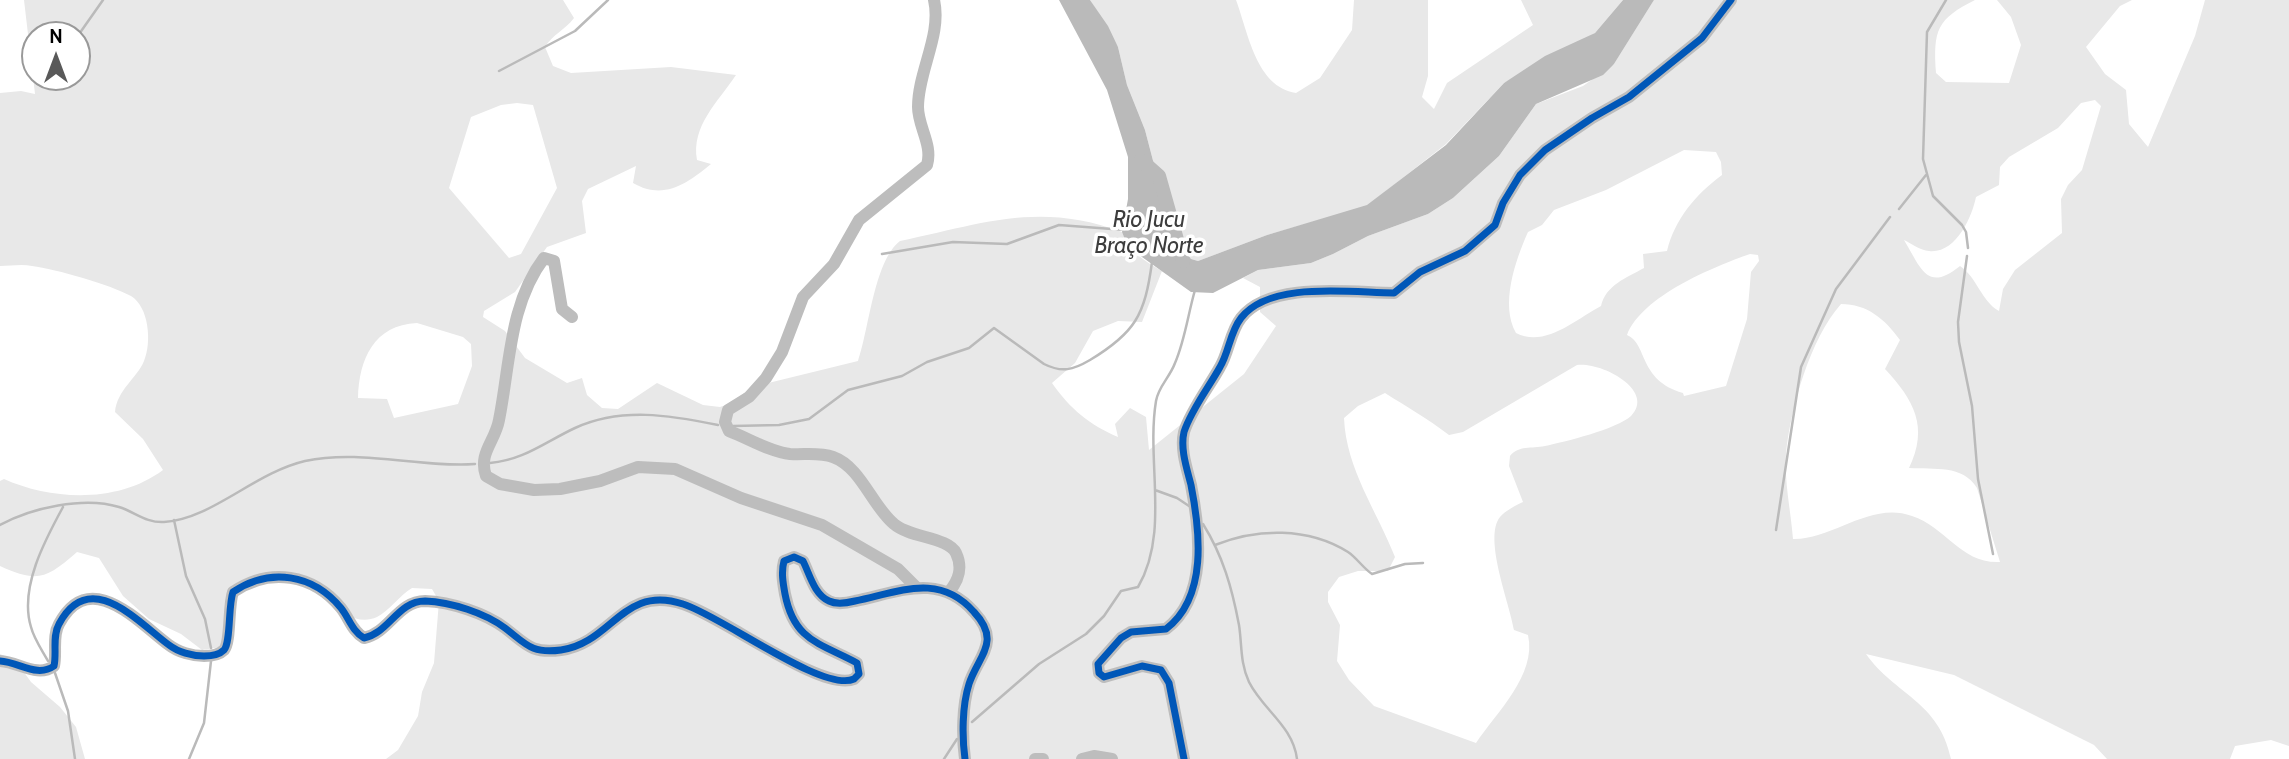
<!DOCTYPE html>
<html>
<head>
<meta charset="utf-8">
<style>
  body { margin:0 }
  #map { position:relative; width:2289px; height:759px; overflow:hidden; background:#fff; font-family:Cabin,sans-serif }
  canvas { display:block }
  .north { position:absolute; left:21px; top:21px; width:70px; height:70px; box-sizing:border-box; background:#fff; border:2px solid #999; border-radius:50%; rotate:0deg; font-size:19px; font-weight:700; line-height:28px; text-align:center; color:#000 }
  .north::after { content:''; display:block; margin:auto; width:24px; height:32px; background:#595959; clip-path:polygon(50% 0,100% 100%,50% 72%,0 100%) }
</style>
</head>
<body>
<div id="map">
<canvas width="2289" height="759"></canvas>
<div class="north">N</div>
</div>
<script>
const ctx = document.querySelector('canvas').getContext('2d');
ctx.lineJoin = 'round';
function fill(path, color) {
  ctx.fillStyle = color;
  ctx.fill(path, 'evenodd');
}
function stroke(path, color, width, dash) {
  ctx.strokeStyle = color;
  ctx.lineWidth = width;
  ctx.lineCap = dash ? 'butt' : 'round';
  ctx.setLineDash(dash || []);
  ctx.stroke(path);
}
function label(font, color, halo, rows, align = 'center') {
  ctx.font = font + ' Cabin,sans-serif';
  ctx.lineWidth = 7;
  ctx.setLineDash([]);
  ctx.textBaseline = 'middle';
  ctx.strokeStyle = halo;
  ctx.fillStyle = color;
  for (const [text, x, y, turn = 0] of rows) {
    ctx.save();
    ctx.translate(x, y);
    ctx.rotate((+turn || 0) * Math.PI / 180);
    ctx.textAlign = isNaN(turn) ? turn : align;
    if (halo) ctx.strokeText(text, 0, 0);
    ctx.fillText(text, 0, 0);
    ctx.restore();
  }
}
const green = new Path2D(`
  M24,0h539l11,18c-9,12 -21,16 -29,29l8,19 18,7 100,-6 65,8c-18,27 -45,51 -39,85l14,4c-23,19 -47,37 -78,19l3,-17 -48,23 -6,12 4,32 -39,14 -32,45 -31,19 -1,6 22,14 20,27 42,25 15,-5 5,17 15,13 16,1 39,-26 46,22 17,2 11,-4 21,-16 106,-26c11,-31 16,-100 42,-120 81,-17 139,-40 222,-9 9,21 21,28 40,39l-20,51 -24,-1 -25,10 -18,32 -23,20c18,26 38,42 66,54l-3,-13 15,-16 16,9 3,33 95,-76 32,-48 -16,-14v-25l-17,-9 15,-8 53,-7 22,-9 35,-18 60,-22 25,-16 46,-42 37,-52 47,-18 31,-22 40,-64h321c-38,19 -42,30 -39,73l10,9 63,1 12,-38 -10,-28 -14,-17h135l-12,6 -34,41 19,27 21,16 3,34 19,23 47,-111 10,-36h84v746l-18,-6 -36,6 -5,13h-123l-13,-14 -140,-70 -88,-21c29,41 73,47 85,105h-1565l12,-9 20,-34 4,-24 12,-29 5,-62 -7,-12 -20,-1c-12,7 -24,24 -35,29 -28,13 -56,-23 -75,-39l-68,10 -13,59 -19,3 -21,-16 -32,-15 -26,-23 -24,-38 -22,-6c-31,27 -39,31 -77,14v-85l4,-2c49,22 115,24 159,-9l-20,-31 -28,-27c2,-22 22,-34 29,-51 8,-19 5,-54 -13,-65 -20,-11 -75,-27 -99,-30 -10,-2 -22,0 -32,0v-173l21,-2 14,3zM35,35h42v42h-42zM2095,100l6,6 -19,64 -14,15 -7,14 1,34 -47,37 -12,19 -4,22c-18,-10 -22,-34 -39,-45 -33,27 -39,2 -56,-26 8,4 16,10 25,11 27,3 43,-34 47,-54l23,-12 1,-18 9,-10 49,-29 23,-25zM517,103l16,2 24,83 -36,66 -12,4 -60,-70 22,-71 30,-12zM1684,150l32,2 5,10 1,13c-27,20 -47,44 -55,76l-24,3 1,14c-18,10 -38,17 -43,38 -26,14 -56,42 -85,27 -16,-28 -1,-72 12,-101l14,-7 12,-15 52,-20zM1750,254l8,1 1,6 -8,11 -4,47 -21,67 -42,10 -1,-3c-45,-13 -35,-49 -56,-58 15,-39 86,-68 123,-81zM1841,304c26,0 44,15 59,36l-15,29c29,31 44,58 24,99 26,2 53,-4 68,20l23,74c-39,2 -54,-35 -88,-46 -42,-15 -79,24 -119,23 -2,-27 -9,-58 -7,-86 5,-46 24,-114 55,-149zM417,323l46,14 8,7 1,22 -14,38 -64,14 -7,-19 -29,-1c1,-39 16,-73 59,-75zM1577,365c26,-3 79,26 54,51 -14,13 -67,26 -86,30 -14,3 -26,-1 -35,10l-1,10 14,36c-7,3 -18,9 -23,15 -17,21 10,87 14,113l14,5c9,40 -32,78 -52,108l-102,-37 -25,-26 -12,-19 3,-36 -12,-23v-10l11,-15 19,-6h30l7,-14c-18,-46 -49,-88 -51,-139l14,-12 27,-13c22,14 42,25 64,42l14,-3z
  M1090,0h146c12,32 20,87 60,93l24,-15 32,-48 2,-30h74v76l-6,21 12,12 13,-26 86,-58 -12,-25h102l-28,33 -91,50 -58,61 -79,62 -100,29 -69,26 -7,-2 -13,-18 -10,-23 -23,-88 -18,-45 -9,-38z
  M0,654l16,7 15,21 29,25 16,20 9,32h-85z`);
const water = new Path2D(`
  M1059,0h31l18,26 10,21 9,38 18,45 23,88 10,23 13,18 7,2 69,-26 100,-30 79,-60 58,-62 41,-27 50,-23 28,-33h31l-40,64 -11,11 -67,29 -37,52 -46,42 -25,16 -60,22 -35,18 -22,9 -53,7 -45,23 -22,-1 -63,-45 -6,-15 6,-33v-42l-21,-67z`);
const stream = new Path2D(`
  M1946,0l-19,32 -4,127 10,37 29,29 4,7 2,16
  M77,37l26,-37
  M499,71l76,-40 33,-31
  M1899,209l27,-34
  M882,254l71,-12 54,2 52,-19 66,5
  M1967,256l-9,66 1,20 13,64 6,73 15,75
  M733,426l46,-1 30,-6 39,-29 54,-14 25,-14 42,-14 25,-20 50,36c18,9 29,6 46,-4 45,-27 55,-45 62,-98
  M490,463c34,-3 55,-21 85,-35 46,-21 95,-13 143,-3
  M1155,490l22,8 12,8
  M174,520l12,56 19,43 6,29
  M1203,524c20,32 29,64 36,101 3,19 1,38 10,57 14,28 44,44 48,77
  M0,525c31,-17 84,-29 119,-18 16,5 27,16 45,15 48,-3 90,-49 141,-61 57,-12 114,7 170,3
  M1776,530l25,-163 35,-78 54,-72
  M1215,545c42,-17 93,-18 133,7 9,6 15,16 24,22l33,-10 18,-1
  M48,661c-6,-11 -14,-22 -17,-34 -12,-39 14,-87 32,-120
  M55,673l13,38 7,48
  M972,722l67,-58 47,-30 18,-18 17,-25 17,-4c32,-55 8,-125 18,-186 2,-14 14,-24 19,-38 10,-23 13,-49 20,-73
  M189,759l15,-36 7,-62
  M944,759l13,-20`);
const river = new Path2D(`
  M1141,160l18,16 24,85`);
const minor = new Path2D(`
  M934,0c8,35 -16,71 -16,107 0,20 15,38 9,58l-68,55 -25,44 -31,33 -21,55 -16,26 -17,19 -21,13 -3,12 4,9c19,7 41,21 61,23 14,1 29,-2 43,3 28,10 39,49 61,67 16,14 54,13 62,29 7,15 3,27 -7,39
  M572,317l-10,-8 -8,-48 -10,-3c-35,46 -34,108 -45,162 -4,22 -21,33 -13,56l14,8 34,6 26,-1 40,-8 38,-14 37,2 66,29 81,27 76,44 18,18
  M0,661c19,1 37,17 54,5 3,-13 -2,-30 5,-42 31,-58 80,-1 110,21 9,7 23,11 35,11 7,0 15,-1 20,-6 7,-8 4,-44 9,-58 37,-25 80,-18 108,16 8,10 11,23 23,30 25,-5 34,-37 61,-37 26,1 60,12 80,27 21,16 26,26 56,22 51,-7 62,-66 122,-46 39,12 140,89 171,75l5,-5 -2,-11c-37,-20 -63,-22 -72,-69 -2,-11 -4,-22 -1,-33l10,-4 9,4c7,14 11,33 26,40 8,4 18,2 26,0 44,-9 84,-29 119,11 28,30 4,44 -5,72 -7,22 -7,53 -4,75
  M1035,759h8
  M1082,759l12,-3 18,3
  M1184,759l-15,-76 -8,-13 -19,-4 -38,11 -5,-4 -1,-9 23,-26 10,-6 35,-3c42,-32 34,-98 25,-144 -4,-16 -11,-36 -7,-53 7,-22 25,-45 36,-65 9,-15 10,-35 21,-49 29,-38 113,-25 153,-25l26,-21 45,-21 30,-26 8,-22 17,-28 25,-25 47,-32 37,-21 73,-59 29,-38`);
const cycleway = new Path2D(`
  M0,661c19,1 37,17 54,5 3,-13 -2,-30 5,-42 31,-58 80,-1 110,21 9,7 23,11 35,11 7,0 15,-1 20,-6 7,-8 4,-44 9,-58 37,-25 80,-18 108,16 8,10 11,23 23,30 25,-5 34,-37 61,-37 26,1 60,12 80,27 21,16 26,26 56,22 51,-7 62,-66 122,-46 39,12 140,89 171,75l5,-5 -2,-11c-37,-20 -63,-22 -72,-69 -2,-11 -4,-22 -1,-33l10,-4 9,4c7,14 11,33 26,40 8,4 18,2 26,0 44,-9 84,-29 119,11 28,30 4,44 -5,72 -7,22 -7,53 -4,75
  M1184,759l-15,-76 -8,-13 -19,-4 -38,11 -5,-4 -1,-9 23,-26 10,-6 35,-3c42,-32 34,-98 25,-144 -4,-16 -11,-36 -7,-53 7,-22 25,-45 36,-65 9,-15 10,-35 21,-49 29,-38 113,-25 153,-25l26,-21 45,-21 30,-26 8,-22 17,-28 25,-25 47,-32 37,-21 73,-59 29,-38`);
const waterNames = [
  ["Rio Jucu",1149,220],
  ["Braço Norte",1149,246]
];
fill(green, '#e8e8e8');
fill(water, '#bababa');
stroke(stream, '#bababa', 2.5);
stroke(river, '#bababa', 14);
stroke(minor, '#bdbdbd', 12);
stroke(cycleway, '#0057b8', 7);
label('italic 23px', '#3d3d3d', '#fff', waterNames);
</script>
</body>
</html>
